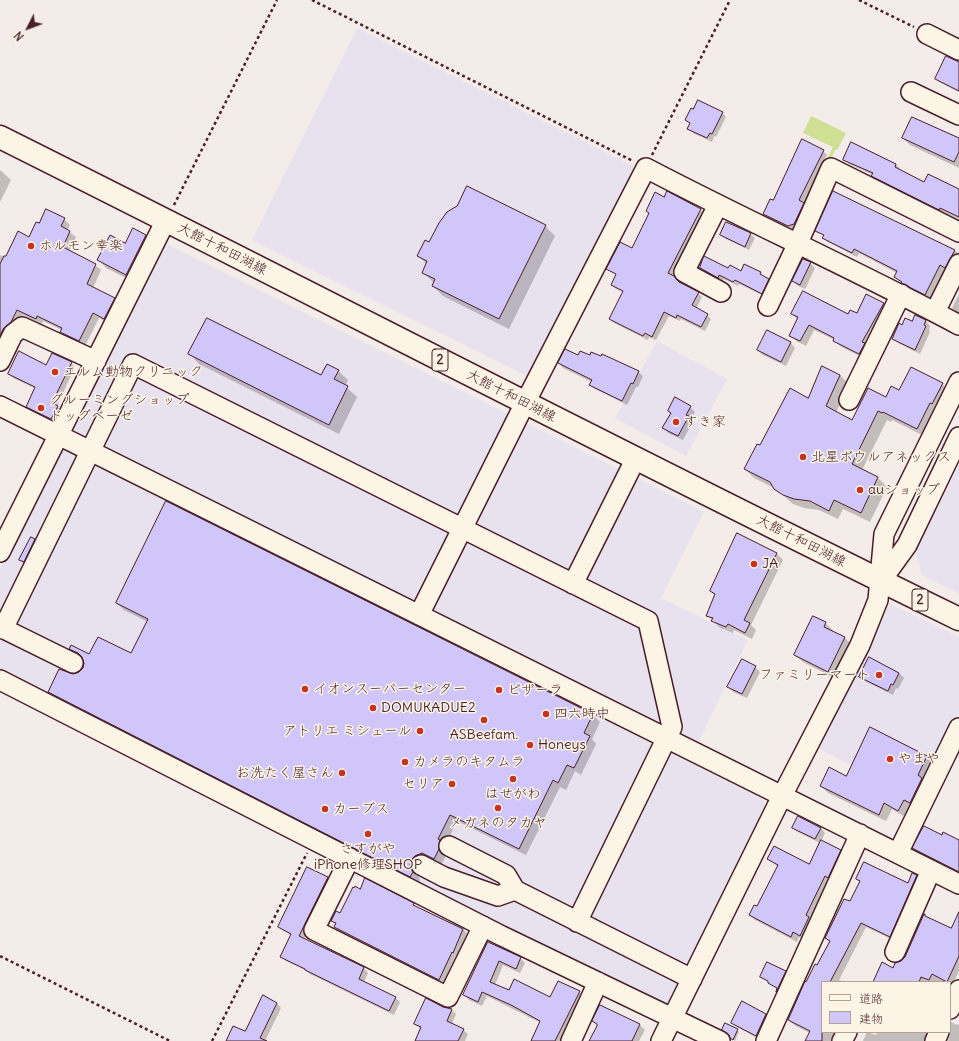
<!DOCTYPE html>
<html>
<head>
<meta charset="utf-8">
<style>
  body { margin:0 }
  #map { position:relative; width:959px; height:1041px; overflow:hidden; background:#f3ece9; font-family:Delius,"Klee One",sans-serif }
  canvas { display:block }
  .legend { position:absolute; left:821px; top:981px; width:130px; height:52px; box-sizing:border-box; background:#fcf5e5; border:1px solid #b59f9b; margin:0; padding:5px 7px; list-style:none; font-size:12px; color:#4a1f2b }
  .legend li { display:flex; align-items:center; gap:8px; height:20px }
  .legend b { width:20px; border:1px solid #b59f9b }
  .north { position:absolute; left:8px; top:8px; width:40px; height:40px; -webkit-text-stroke:3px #fcf5e5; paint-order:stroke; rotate:228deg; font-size:11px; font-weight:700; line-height:16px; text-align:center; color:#4a1f2b }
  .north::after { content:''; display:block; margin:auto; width:14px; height:18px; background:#4a1f2b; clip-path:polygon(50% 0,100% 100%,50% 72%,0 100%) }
</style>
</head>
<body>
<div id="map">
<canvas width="959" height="1041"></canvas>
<ul class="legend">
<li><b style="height:5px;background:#fcf5e5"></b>道路</li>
<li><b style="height:11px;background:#d0c6f9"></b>建物</li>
</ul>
<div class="north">N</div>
</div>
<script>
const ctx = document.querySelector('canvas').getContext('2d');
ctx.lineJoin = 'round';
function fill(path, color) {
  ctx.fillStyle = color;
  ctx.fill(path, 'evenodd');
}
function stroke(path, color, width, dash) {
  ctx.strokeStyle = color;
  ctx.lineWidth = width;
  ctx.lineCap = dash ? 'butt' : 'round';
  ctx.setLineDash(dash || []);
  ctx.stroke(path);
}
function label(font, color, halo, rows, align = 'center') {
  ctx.font = font + ' Delius,"Klee One",sans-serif';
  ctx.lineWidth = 3;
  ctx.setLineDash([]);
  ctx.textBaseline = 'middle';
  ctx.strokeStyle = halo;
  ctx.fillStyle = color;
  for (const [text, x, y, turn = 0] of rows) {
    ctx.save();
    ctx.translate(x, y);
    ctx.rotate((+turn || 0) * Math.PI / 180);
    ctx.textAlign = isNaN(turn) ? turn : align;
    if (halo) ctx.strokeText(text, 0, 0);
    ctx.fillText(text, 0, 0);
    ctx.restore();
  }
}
const built = new Path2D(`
  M357,28l282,141 -106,210 -281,-139z
  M167,244l537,268 -43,86 87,42 -52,107 -17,-8 -7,14 91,46 3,12 -100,197 -666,-332v-108l124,-239z
  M657,341l70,38 -41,77 -71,-38z
  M959,465v129l-37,-19 -7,-25z
  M890,604l69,33v79l-41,82 -101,-50z`);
const green = new Path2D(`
  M811,116l35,17 -9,17h-2l-4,9 -3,-2 5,-10 -30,-14z`);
const shadow = new Path2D(`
  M959,63v29l-18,-9 -5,-4z
  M722,113l4,4 -10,20 -2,-1 -2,6 -19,-9 -5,-5 3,-4 -5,-4z
  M903,138l56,4v26l-49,-23z
  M823,151l4,4 -23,49 3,4 -8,20 -6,2 -24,-11 -4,-5 8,-12z
  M845,159l51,5 4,5 -1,2 26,12 34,7v29l-15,-7v1l-67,-33 -4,-5 -24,-11z
  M0,170l11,10 -11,22z
  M833,192l126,61v6l-9,13 -5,-3 -15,30 -23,-12 -7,-6 -5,-4 2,-4 -38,-20 -2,4 -29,-15 -5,-4 1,-2 -7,-6z
  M665,198l35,12 4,4 -32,63 8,6 18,10 4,4 -6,12 11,6 4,4 -6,12 -24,-12 -1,2 -11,-5 -13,24 -7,-3 -1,3 -34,-17 -4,-5 14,-26 -8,-3 -4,-4 4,-10 -8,-6 25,-20 17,-35 -3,-3z
  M458,206l87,20 10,10 -46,93 -66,-33 -10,-10 1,-3 -11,-11 4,-8 -9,-8 12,-13z
  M64,219l6,6 -3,5 9,7 -7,14 26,14 6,5 -8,18 21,11 6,5 -10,20 -11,-6 -14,28 -18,-8 -6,-6 1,-2 -19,-9 -1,3 -19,-9 -6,12 -17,26v-98l7,3 23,-20 10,-14z
  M133,230l13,6 7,7 -19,39 -28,-14 -7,-8 27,-16z
  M750,234l5,4 -6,12 -23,-11 -4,-4z
  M705,258l24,11 12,3 19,1 13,11 -7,13 -27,-13 -1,2 -14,-7 -2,2 -17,-9 -4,-6z
  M810,263l5,5 -10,21 -7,-3 -5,-5z
  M959,294v20l-7,-6z
  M883,304l6,6 -24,49 -25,-13 -5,-6 -21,-10 -8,16 -10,-5 -5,-6 7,-15 -6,-6 56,2 10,-1z
  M916,316l10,5 4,5 -1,4 1,2 -10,22 -22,-11 -4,-4 8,-13 11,-4z
  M767,332l24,11 4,5 -9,18 -23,-11 -5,-5z
  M190,354l132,23 16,-6 10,9 -3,6 12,11 -18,37 -140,-70z
  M71,363l4,4 -18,39 5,5 -6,12 -24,-12 -5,-4 9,-18 -23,-11 -4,-4z
  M559,363l79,9 5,4 -5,11h-2l-9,18 -32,-16 -5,-4 2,-3 -29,-14z
  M840,375l9,9 -13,29 17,8 33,-22 14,-7 42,-8 9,9 -25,44 -34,-17 -1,2 -4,-2 -25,50 16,8 9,9 -17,35 -27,-13 -5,10 -19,-9 -15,-2 -11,-4 -17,-15 -22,-11 -9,-9 16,-22 48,-48z
  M690,407l5,5 -4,8 2,2 -10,18 -15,-7 -4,-5z
  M34,540l5,5 -14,20 -5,-5z
  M776,553l7,7 -32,65 5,5 -4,9 -18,-9 -1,3 -14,-6 -12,-12 8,-19 -4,-5z
  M117,603l476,112 7,7 -8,17 4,5 -15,31 -6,-4 -9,19 -6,-3 -34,68 -69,-34 -12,25 2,2 -1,8 -5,9 -24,8 3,7 -2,4 -362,-185 -7,-7 24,-17 6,-2 5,-4 1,-6 -1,-4 -6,-3 -8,-7 19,7 42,-1 17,-33 -24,-12z
  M825,623l8,7 -1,2 13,6 7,7 -16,34 -33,-17 -8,-7z
  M870,658l29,15 5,5 -6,11 -2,-1 -3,7 -28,-14 -5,-4z
  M755,667l5,5 -13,26 -14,-6 -4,-5z
  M871,729l56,28 7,7 -29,53 -13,-8 -6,12 -58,-28 -7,-7 26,-9z
  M793,828h28l4,5 -4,8 19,9 6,6 -41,84 -6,-3 -2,5 -42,-22 -5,-5 8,-7 20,-41 -9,-8 40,6 11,-22 -22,-11z
  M942,836l16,4 1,-1v36l-37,-18 -8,-9z
  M308,869l20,9 4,4 -28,57 60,29 4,5 -4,9 31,16 5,4 -6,13 -84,-41 -3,-3 -21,-10 -5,-4 10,-22 -7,-4 -5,-4z
  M916,876l5,5 -26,60 -29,-14 -27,53 5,2h-22v50h20l-5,9h-31l4,-8 -16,-8 -5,-5 41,-78 -4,-4 24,-35 10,-21 -3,-3 51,6z
  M413,904l4,4 46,21 4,4 -10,23 -1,-1 -13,28 -104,-52 -4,-4 1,-3 -4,-4 8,-6z
  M959,933v38l-9,19v-8h-76l19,-13z
  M488,943l32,15 5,5 -5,10 -17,-8 -8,20 14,6 42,8 28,-7 5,5 -22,44h-30l9,-18 -54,-27 -5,10 -13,-6 -4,-5z
  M785,972l5,5 -9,18 -4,-4 1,-2 -17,-13z
  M277,1003l4,5 -16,33h-38l19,-9z
  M600,1006l40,19 5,5 -6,11h-49l8,-16 -5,-4z
  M443,1008l8,2 5,4 -4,10 11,6 5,4 -3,7h-49l5,-12 -6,-5z
  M766,1014l5,5 -10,21 -24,-13 -5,-5z
  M950,1022l8,3 1,-2v18h-11l3,-11z
  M737,1030l2,2 -4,9 -4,-3z
  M867,1032l9,3 1,-3h55l-4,9h-65z`);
const building = new Path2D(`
  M946,56l13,6v29l-24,-12z
  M698,100l25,12 -11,22 -2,-1 -3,5 -20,-9 3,-6 -5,-3 6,-12 2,1z
  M912,117l47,21v14l-5,10 -52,-24z
  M802,139l22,11 -25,50 5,3 -10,21 -6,2 -25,-12 7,-15 3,1z
  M851,142l45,22 -1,3 29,15 4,-8 31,15v28l-19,-9 -1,2 -68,-34 2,-3 -30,-13z
  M467,186l79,39 -47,94 -67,-33 3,-7 -13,-6 5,-12 -10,-5 8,-16 4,2 10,-19 8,-11 10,-6z
  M667,191l34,18 -33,64 6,3 5,6 20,10 -7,13 16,9 -7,13 -24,-12 -1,3 -12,-6 -12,25 -7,-4 -2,3 -34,-17 14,-28 -12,-6 5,-11 -10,-5 14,-27 12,6 17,-35 -3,-2 9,-19 9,5z
  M833,191l122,59 -10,18 -5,-3 -15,30 -24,-12 1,-1 -8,-5 3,-6 -43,-22 -2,4 -30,-15 2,-3 -9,-4z
  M46,209l19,9 -4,8 9,5 -7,16 33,17 -9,20 28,14 -11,21 -11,-6 -14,28 -19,-9 2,-4 -25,-12 -1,3 -19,-9 -6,12 -8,7 -3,7v-72l4,-8h2l12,-25 11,6 7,-15 3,1z
  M726,222l25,11 -6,14 -25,-12z
  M133,228l13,7 -20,40 -29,-15 13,-25 15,8z
  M704,256l24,12 2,-3 11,6 3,-7 17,8 -1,2 9,5 -7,15 -27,-14 -2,2 -14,-7 -1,3 -18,-10z
  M803,259l8,3 -11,23 -8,-4z
  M803,291l45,23 2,-4 7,3 9,-19 18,9 -22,39 3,1 -6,11 -26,-13 1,-3 -25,-13 -9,16 -11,-5 9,-19 -7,-3z
  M915,315l11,5 -2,5 2,1 -11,24 -23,-11 7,-16 3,2 3,-7 7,3z
  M207,318l114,57 6,-11 12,6 -5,9 14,7 -19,39 -141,-71z
  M767,330l24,12 -10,20 -24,-12z
  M565,349l13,6 2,-4 10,4 1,-3 10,4 1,-2 37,17 -6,13 -2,-1 -9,18 -33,-16 3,-5 -34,-17z
  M19,351l27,14 6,-12 20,9 -20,41 6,3 -7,13 -25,-12 9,-20 -27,-13z
  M822,366l18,9 -14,31 26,14 16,-32 18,9 5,-11 8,4 12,-23 32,16 -11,21 -2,-1 -13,26 -34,-17 -1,1 -4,-2 -26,53 26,13 -17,36 -27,-13 -5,11 -19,-10 -16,-2 -11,-4 -9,-6 -4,-7 -26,-13 13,-25 3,1 30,-57 18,10z
  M675,397l16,9 -5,9 3,1 -11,20 -16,-8 9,-15 -3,-2z
  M166,501l427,213 -9,19 6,3 -16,32 -7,-3 -9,18 -5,-3 -34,69 -69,-34 -12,24 2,1 -1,9 -5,10 -12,-6 -7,3 -4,4 -1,5 3,7 -3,5 -362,-185 11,-23 14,5 6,-2 4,-4 1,-5 -2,-6 -4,-4 -9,-4 2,-4 18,9 9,-17 33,16 17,-34 -32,-16z
  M737,533l40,20 -33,67 6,3 -5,10 -17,-9 -2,3 -15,-6 2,-3 -7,-2 9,-22 -5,-3z
  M31,537l4,2 -11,23 -5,-2z
  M813,616l13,6 -2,5 21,10 -17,35 -34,-17z
  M869,657l30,16 -6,12 -2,-1 -3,7 -29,-14z
  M742,659l14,7 -14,28 -15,-7z
  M870,727l57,29 -9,19 4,3 -12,25 -6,-3 -6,11 -14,-8 -5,12 -59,-29 9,-19 17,9z
  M798,816l23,12 -6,11 -23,-11z
  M924,826l18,9 1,-3 16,8v32l-47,-24z
  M821,840l20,10 -13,28 -3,-2 -19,39 3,2 -9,19 -7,-4 -2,5 -42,-22 5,-10 3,1 21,-41 -11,-6 7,-13 35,18z
  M864,862l44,21 4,-10 5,2 -27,62 -29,-14 -31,59h-8v59h-17l5,-10 -22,-11 17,-39 1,1 9,-18 2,1 13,-24 -5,-3 19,-39 6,2 10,-20 -4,-2z
  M307,867l21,10 -29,59 65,31 -5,12 37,18 -7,14 -84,-41v-1l-25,-12 11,-23 -13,-7z
  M365,878l49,25 -1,2 50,24 -10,24 -1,-1 -13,28 -105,-53 2,-4 -5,-2 5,-10 4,2 13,-26 1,1 1,-2 5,3z
  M959,912v44l-12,26 -15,-8 -3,6 -8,-3 -2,5h-46l9,-20 11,6 2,-5 6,-2 4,-4 19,-43h1v2l26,12z
  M488,942l33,15 -5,12 -17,-8 -9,21 19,8 5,-11 36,18 8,-16 22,10 -25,50h-24l9,-20 -29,-16 -29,-13 -4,10 -15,-7z
  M767,962l19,9 -10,21 1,-4 -9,-5v-2l-8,-4z
  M263,995l14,8 -17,35 7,3h-41l7,-15 12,5z
  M426,998l17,9 9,2 -5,12 17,8 -6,12h-43l6,-14 -7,-3z
  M742,1001l24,13 -10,22 -25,-13z
  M600,1005l40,19 -8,17h-43l8,-15v-2l-5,-3z
  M725,1023l13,6 -5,11 -3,-2 -1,-3 -7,-5z`);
const path = new Path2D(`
  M312,0l321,161
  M859,0l55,27
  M652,155l78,-155
  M174,205l103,-205
  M0,956l170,85
  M212,1041l95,-188`);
const minor = new Path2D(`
  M927,34l32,16
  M911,92l48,23
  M718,205l-34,67 37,20
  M768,306l30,-63 33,-75 128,64
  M935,312l24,-48
  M0,361l13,-27 9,-7 74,34
  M849,400l52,-106
  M0,406l959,478
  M0,552l166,-332
  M881,581l26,-36 52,-108
  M573,584l63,-126
  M419,615l106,-212 121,-235c103,54 210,102 313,157
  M0,627l73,36
  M3,629l130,-265 515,257 24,106 -95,195
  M0,680l502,256 218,105
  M449,846l57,29 9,15 177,89
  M898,853l61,-125
  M350,858l-36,72 134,67 35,-71
  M421,865l23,12 54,19 17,-6
  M895,952l36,-82
  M950,1009l9,-19
  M571,1041l27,-59
  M661,1041l121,-245 78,-151 18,-45 6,-66 75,-152
  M766,1041l94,-207
  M842,1041l5,-9
  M935,1041l4,-9`);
const major = new Path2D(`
  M0,137c320,160 637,325 959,482`);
const markers = [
  [31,246,4,"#c8321e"],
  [55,372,4,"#c8321e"],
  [41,408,4,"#c8321e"],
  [676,422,4,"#c8321e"],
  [803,457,4,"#c8321e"],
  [860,490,4,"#c8321e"],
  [754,564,4,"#c8321e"],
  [879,675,4,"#c8321e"],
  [305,689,4,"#c8321e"],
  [499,690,4,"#c8321e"],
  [373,708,4,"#c8321e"],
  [546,714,4,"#c8321e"],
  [484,720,4,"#c8321e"],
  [420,731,4,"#c8321e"],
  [530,745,4,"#c8321e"],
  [890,759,4,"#c8321e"],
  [405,762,4,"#c8321e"],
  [342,773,4,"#c8321e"],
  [513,779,4,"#c8321e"],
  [452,784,4,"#c8321e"],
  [498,808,4,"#c8321e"],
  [325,809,4,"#c8321e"],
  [368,834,4,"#c8321e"]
];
const shields = [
  [440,360,16],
  [920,600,16]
];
const shieldNames = [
  ["2",440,360],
  ["2",920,600]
];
const poiNames = [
  ["ホルモン幸楽",39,246],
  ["エルム動物クリニック",63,372],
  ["グルーミングショップ",49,400],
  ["ドッグベーゼ",49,416],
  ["すき家",684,422],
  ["北星ボウルアネックス",811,457],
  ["auショップ",868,490],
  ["JA",762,564],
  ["ファミリーマート",871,675,"right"],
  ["イオンスーパーセンター",313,689],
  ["ピザーラ",507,690],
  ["DOMUKADUE2",381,708],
  ["四六時中",554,714],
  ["アトリエ ミシェール",412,731,"right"],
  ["ASBeefam.",484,735,"center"],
  ["Honeys",538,745],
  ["やまや",898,759],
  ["カメラのキタムラ",413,762],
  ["お洗たく屋さん",334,773,"right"],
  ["セリア",444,784,"right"],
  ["はせがわ",513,794,"center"],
  ["カーブス",333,809],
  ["メガネのタカヤ",498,823,"center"],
  ["さすがや",368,849,"center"],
  ["iPhone修理SHOP",368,865,"center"]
];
const streetNames = [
  ["大館十和田湖線",222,249,27],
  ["大館十和田湖線",511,396,27],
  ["大館十和田湖線",801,541,27]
];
fill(built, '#e8e1ee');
fill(green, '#cfe094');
fill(shadow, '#0003');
fill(building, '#d0c6f9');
stroke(building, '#4a1f2b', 1);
stroke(minor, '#4a1f2b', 22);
stroke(major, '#4a1f2b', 25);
stroke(path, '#4a1f2b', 2.5, [3, 3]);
stroke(minor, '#fcf5e5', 19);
stroke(major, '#fcf5e5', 22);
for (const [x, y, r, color] of markers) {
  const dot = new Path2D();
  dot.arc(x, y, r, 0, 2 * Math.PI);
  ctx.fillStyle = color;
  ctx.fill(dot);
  stroke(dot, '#fcf5e5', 1.5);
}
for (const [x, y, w] of shields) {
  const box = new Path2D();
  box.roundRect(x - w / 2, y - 11, w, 22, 3);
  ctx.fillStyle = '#fcf5e5';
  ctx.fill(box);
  stroke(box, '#4a1f2b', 1);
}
label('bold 13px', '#4a1f2b', null, shieldNames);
label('14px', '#4a1f2b', '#fcf5e5', poiNames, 'left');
label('14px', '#4a1f2b', '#fcf5e5', streetNames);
</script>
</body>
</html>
